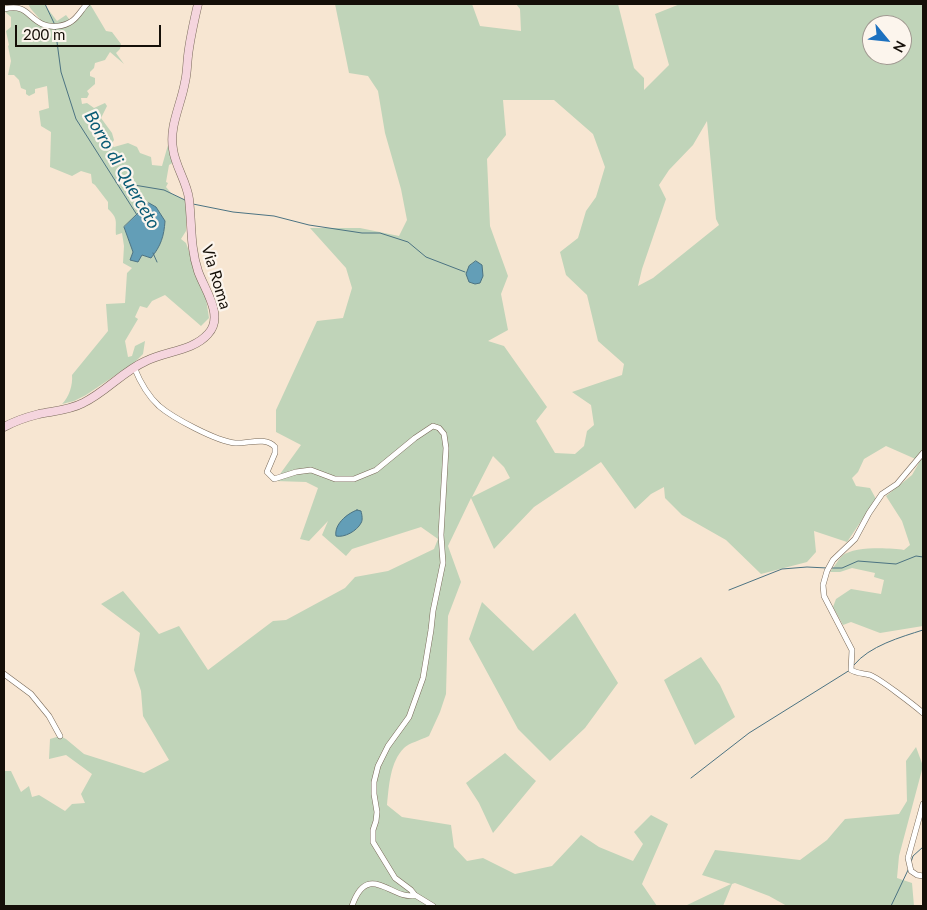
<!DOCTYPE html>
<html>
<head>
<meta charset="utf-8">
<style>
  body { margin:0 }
  #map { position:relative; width:927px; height:910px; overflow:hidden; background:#f7e6d2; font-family:Lato,sans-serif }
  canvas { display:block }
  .frame { position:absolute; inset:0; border:5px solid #150f08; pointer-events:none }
  .north { position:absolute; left:862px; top:15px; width:50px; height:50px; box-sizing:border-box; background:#fcf5ed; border:1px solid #a09991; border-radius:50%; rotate:118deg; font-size:14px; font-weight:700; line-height:20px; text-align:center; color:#150f08 }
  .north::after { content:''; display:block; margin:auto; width:18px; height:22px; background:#1d71bf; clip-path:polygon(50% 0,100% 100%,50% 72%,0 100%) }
  .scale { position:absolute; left:15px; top:25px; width:146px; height:22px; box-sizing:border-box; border:2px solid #150f08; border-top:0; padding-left:6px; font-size:15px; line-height:18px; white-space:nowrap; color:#150f08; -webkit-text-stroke:4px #fcf5ed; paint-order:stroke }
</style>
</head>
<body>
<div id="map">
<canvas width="927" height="910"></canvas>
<div class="frame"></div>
<div class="north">N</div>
<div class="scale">200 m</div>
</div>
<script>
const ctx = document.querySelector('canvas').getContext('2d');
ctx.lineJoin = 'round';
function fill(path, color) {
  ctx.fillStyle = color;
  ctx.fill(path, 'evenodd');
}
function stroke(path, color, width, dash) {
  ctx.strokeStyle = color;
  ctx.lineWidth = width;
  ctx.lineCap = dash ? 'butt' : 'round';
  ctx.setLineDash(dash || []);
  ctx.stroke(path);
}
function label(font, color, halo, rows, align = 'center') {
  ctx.font = font + ' Lato,sans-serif';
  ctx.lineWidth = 4.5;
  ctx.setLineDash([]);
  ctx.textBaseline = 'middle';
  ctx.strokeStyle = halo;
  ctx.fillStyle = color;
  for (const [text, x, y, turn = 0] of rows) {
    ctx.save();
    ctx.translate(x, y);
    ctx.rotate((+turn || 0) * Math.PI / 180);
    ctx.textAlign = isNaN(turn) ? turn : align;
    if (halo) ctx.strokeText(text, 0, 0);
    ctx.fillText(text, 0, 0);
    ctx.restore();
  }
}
const green = new Path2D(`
  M28,4h16l13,17 9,-6 3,4v2l-3,1v2l6,-3 15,-17h3l16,27 6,1 9,12 -1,5 -4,4 8,11 -14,-12 -5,8 -10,3 -1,5 -4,4v4l5,2v6l-8,7 2,3 -2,4h-6l1,6 5,-1 7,5 11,-5 2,3 -6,12 11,15 2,7 -3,5 3,2 14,-4 9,4 3,6 11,4 1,8 10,1 6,-21 5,5 3,11 -7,4 -3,17 2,1 -2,4 6,7 15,7 -1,30 -5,8 5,4 20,56 3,19 -8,8 -36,-31 -13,6 -5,7 -7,-2 -5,11 3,2 -13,22 3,16 4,-1 3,-10 10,-5 -2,13 -8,8 -49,33 -12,6 -12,3c7,-7 11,-19 10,-29l36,-44 -2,-27 19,-1 2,-30 5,-5 -9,-5 1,-17 -2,-13 -6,2c-1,-13 3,-16 -8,-26v-7l-13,-17 -3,-2 -1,-9 -10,-3 -9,5 -22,-9 1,-35 -10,-6 -2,-15 10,-3 -2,-22 -12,3v4l-6,3 -3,-2v-4l-5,-2 -2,-8 -5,-5h-6l3,-14 -3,-15 1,-1 -3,-14 5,-4v-10l-7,-6v-2c25,-5 23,10 41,16l-14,-16zM149,203l7,4 9,14c-1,15 -4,25 -14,37l-9,-3 -4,7 -8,-2 3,-8 -9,-25z
  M335,4h137l8,22 41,5 -1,-22 -4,-5h102l16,64 10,10v12l25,-25 -14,-51 25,-10h243v622l-43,7 -29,-11 -8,3 -10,-18 3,-8 15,-10 30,5 3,-14 -10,-3 1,-4 -23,-5 -12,4h-10c4,-5 8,-12 12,-16 12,-10 48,-8 62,-6l6,-5 -8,-24 -16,-25 26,-21 8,-14 -34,-15 -22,13 -6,13 -6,6 4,8 14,2 6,11 -29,43 -33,-11 2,21 -9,10 -46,12 -35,-34 -44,-25 -17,-17 -1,-11 -13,7 -16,15 -34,-47 -67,45 -40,42 -23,-51 -23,48 13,36 -13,34 -2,78 -6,18 -11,24c-8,4 -20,7 -25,12 -14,14 -15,38 -17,57l15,12 49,8 3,22 13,14 16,-3 32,16 37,-8 29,-31 18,12 34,14 10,-17 -9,-12 17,-17 17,9 -26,60 15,22h-653v-135h7l10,21 8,-6 3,11 7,-2 26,16 7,-7 13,-1 -4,-9 11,-20 -26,-19 -17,4 1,-20 10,-3 6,3 18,15 60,19 25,-13 -26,-44 -2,-25 -7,-21 6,-37 -39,-29 22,-13 36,43 20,-8 29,44 65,-49 13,-1 59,-32 10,-11 33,-6 46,-22 4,-10 -17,-12 -69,22 -6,7 -24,-21 6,-14 -19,20 -9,-2 18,-51 -12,-6 -31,-1 26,-36 -25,-13v-22l41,-89 26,-3 9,-30 -6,-20 -36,-40h50l39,8 8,-16 -6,-31 -16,-56 -7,-42 -10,-15 -19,-3zM872,25h30v30h-30zM503,100h51l39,34 12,33 -9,30 -10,14 -8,27 -18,14 6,23 21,20 11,46 26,23 -2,11 -50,17 19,13 3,20 -7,6 -3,15 -9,8 -20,-1 -19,-32 11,-14 -43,-61 -16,-5 20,-11 -7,-36 7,-18 -18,-50 -3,-67 19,-24zM707,121l9,98 3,6 -66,53 -15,8 4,-17 24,-70 -7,-14 10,-15 24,-25zM493,456l11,11 6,11 -38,19z
  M482,602l51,49 42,-38 43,70 -33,45 -35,33 -32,-32 -49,-90z
  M701,657l19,28 15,32 -40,28 -31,-65z
  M916,747l7,19 -24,90 -2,22 15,5 2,23h-127l-18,-10 -34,-13 -3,1 -9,22h-38l46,-22 -29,-9 13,-25 85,10 27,-20 18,-21 54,-5 8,-13 -1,-40z
  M505,753l31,28 -43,52 -14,-30 -13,-20z`);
const water = new Path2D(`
  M149,203l7,4 9,14c-1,15 -4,25 -14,37l-9,-3 -4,7 -8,-2 3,-8 -9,-25z
  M476,261l6,4 1,11 -3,7 -5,1 -6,-2 -3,-8 3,-8z
  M357,510l4,1c1,4 2,9 0,12 -4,8 -17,15 -25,13 -2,-11 10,-22 21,-26z`);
const stream = new Path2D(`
  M45,4l9,19
  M55,27l6,45 15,47 61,96
  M116,182l48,8 23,11
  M193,204l40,8 41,4 35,9 53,8h18l28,9 18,15 39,15
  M153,253l4,9
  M831,568h11l16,-7 38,3 20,-8 7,1
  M729,590l53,-21 25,-2 20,1
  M854,665c15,-19 47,-28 69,-35
  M691,778l58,-45 101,-63
  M911,862l2,-6 10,-9
  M891,906l18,-38`);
const street = new Path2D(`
  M4,9c23,-5 22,7 38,15 8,4 22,3 30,-3 6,-4 10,-12 15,-17
  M134,367c6,15 13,28 25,39 14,12 57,35 76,37 13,1 30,-7 40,4v6l-8,19 7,7 22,-7 15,-2 24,9h19l22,-9 39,-32 18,-12 6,2 5,6 2,14 -5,87 2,28 -10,48 -2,19 -8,48 -14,39 -21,29 -10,20 -4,16v12l3,18 -1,9 -3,9v12l22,36 16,12 4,5 18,11
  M923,453l-26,31 -15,10 -13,19 -14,26 -22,21 -6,11 -4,14 1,11 28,54 -1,20c7,4 12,3 19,5 9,3 45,31 53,38
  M4,674l27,20 18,22 11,20
  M923,804l-15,54 3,13 6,4 6,1
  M352,906c16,-47 41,-4 63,-11`);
const secondary = new Path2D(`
  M4,427c11,-6 23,-10 35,-13 15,-3 31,-4 44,-11 23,-11 40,-32 63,-42 20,-10 47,-10 62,-27 17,-18 -4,-45 -10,-63 -8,-24 -6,-47 -9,-72 -2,-17 -14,-33 -16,-50 -4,-23 8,-44 12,-67 2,-8 2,-17 3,-26 2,-18 6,-35 10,-52`);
const streetNames = [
  ["Via Roma",216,277,73]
];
const waterNames = [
  ["Borro di Querceto",122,170,60]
];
fill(green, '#c0d4b9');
fill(water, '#639eb7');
stroke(water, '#4c7382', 1);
stroke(stream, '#4c7382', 1);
stroke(street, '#786958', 6);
stroke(secondary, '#786958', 9);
stroke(street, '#fff', 5);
stroke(secondary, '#f5d5de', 8);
label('16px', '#150f08', '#fcf5ed', streetNames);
label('italic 18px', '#0a5b75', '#fcf5ed', waterNames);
</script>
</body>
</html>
